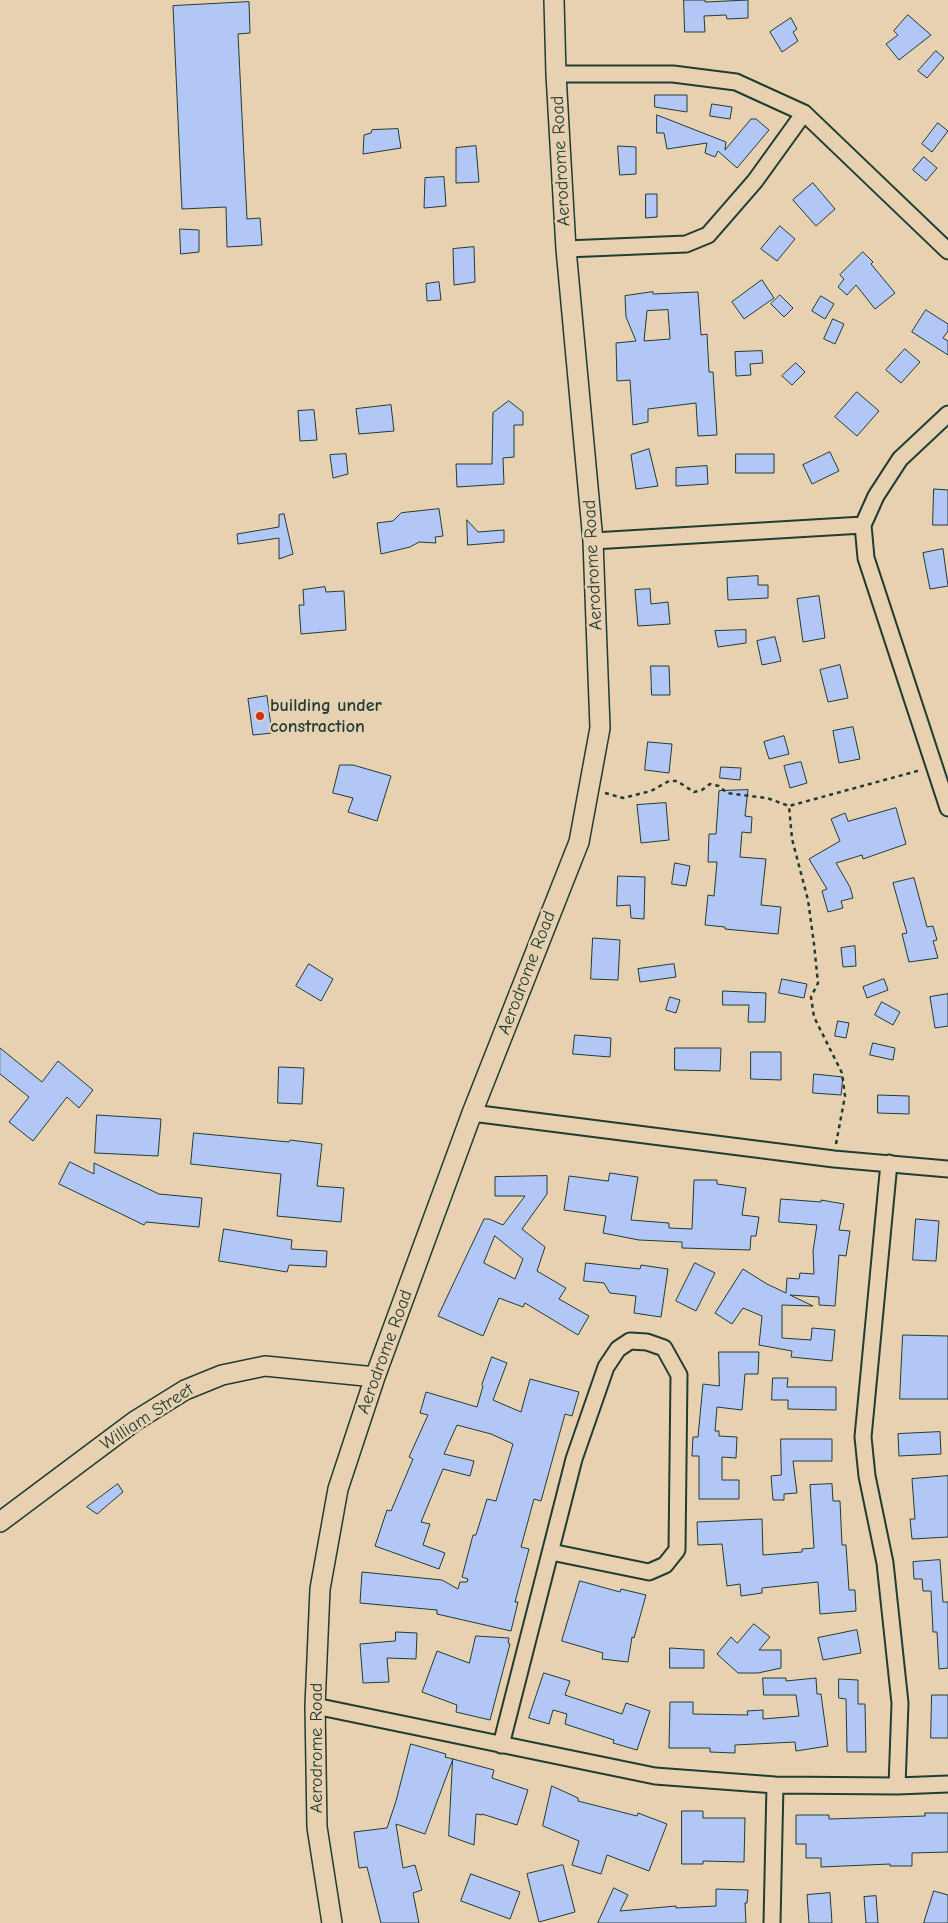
<!DOCTYPE html>
<html>
<head>
<meta charset="utf-8">
<style>
  body { margin:0 }
  canvas { display:block; background:#e8d1b1 }
</style>
</head>
<body>
<canvas width="948" height="1923"></canvas>
<script>
const ctx = document.querySelector('canvas').getContext('2d');
ctx.lineJoin = 'round';
function fill(path, color) {
  ctx.fillStyle = color;
  ctx.fill(path, 'evenodd');
}
function stroke(path, color, width, dash) {
  ctx.strokeStyle = color;
  ctx.lineWidth = width;
  ctx.lineCap = dash ? 'butt' : 'round';
  ctx.setLineDash(dash || []);
  ctx.stroke(path);
}
function label(font, color, halo, rows, align = 'center') {
  ctx.font = font + ' "Comic Neue",sans-serif';
  ctx.lineWidth = 5;
  ctx.setLineDash([]);
  ctx.textBaseline = 'middle';
  ctx.strokeStyle = halo;
  ctx.fillStyle = color;
  for (const [text, x, y, turn = 0] of rows) {
    ctx.save();
    ctx.translate(x, y);
    ctx.rotate((+turn || 0) * Math.PI / 180);
    ctx.textAlign = isNaN(turn) ? turn : align;
    if (halo) ctx.strokeText(text, 0, 0);
    ctx.fillText(text, 0, 0);
    ctx.restore();
  }
}
const building = new Path2D(`
  M684,0h21v2l43,-2v18l-21,1 -1,-4 -22,1 1,16h-20z
  M249,2l1,31 -12,1 9,185 13,-1 2,27 -35,2 -1,-40 -44,2 -9,-203z
  M908,15l23,20 -32,25 -13,-16 12,-9 -4,-4z
  M791,18l6,11 -4,3 5,9 -16,11 -12,-20z
  M936,51l8,7 -17,20 -9,-7z
  M655,95h32v17l-32,-5z
  M712,104l20,3 -2,12 -20,-3z
  M657,115l69,27 -1,8 26,-31h5l13,11 -32,38 -19,-17 -3,6 -10,-4 2,-10 -40,6 -3,-16h-7z
  M938,123l10,8 -16,21 -10,-8z
  M398,129l3,19 -38,6 1,-19 7,-2 1,-3z
  M476,146l3,36 -23,1v-35z
  M618,146l18,1v27l-16,1z
  M924,157l13,11 -11,13 -13,-11z
  M444,177l2,29 -22,2 1,-30z
  M813,183l22,26 -19,17 -23,-26z
  M646,194h11v23l-11,1z
  M780,226l15,13 -18,22 -16,-12z
  M180,229l19,1v22l-18,2z
  M474,247l1,35 -21,3 -1,-36z
  M863,252l10,10 -2,2 24,29 -20,16 -19,-24 -9,10 -9,-8 6,-8 -4,-4z
  M762,280l12,18 -30,21 -12,-17z
  M439,282l2,18 -14,1 -1,-17z
  M653,292v2l45,-2 3,43 6,-1 2,38h4l4,63 -19,1 -2,-33 -48,6v13l-15,3 -3,-45 -13,1 -1,-38 20,-2 -10,-24 -1,-21zM668,310l2,29 -26,2 3,-30z
  M780,295l13,13 -9,9 -13,-13z
  M821,296l13,8 -9,15 -13,-8z
  M926,310l22,14v7l-5,7 5,3v14l-36,-23z
  M833,319l11,5 -9,20 -11,-5z
  M905,349l15,13 -19,21 -15,-13z
  M762,351l1,12 -13,1 1,11 -15,1 -1,-24z
  M796,363l9,9 -13,13 -10,-9z
  M857,392l22,19 -22,25 -22,-19z
  M509,401l14,11v13h-9v32l-11,1 1,26 -47,3 -1,-23h36l1,-51z
  M391,405l3,26 -35,3 -3,-25z
  M314,410l3,30 -17,1 -2,-30z
  M649,449l9,37 -22,3 -5,-34z
  M830,452l9,19 -27,13 -9,-19z
  M346,454l2,20 -15,4 -3,-23z
  M736,454h38v19h-38z
  M707,466l1,18 -32,2v-18z
  M934,489l14,1v35h-15z
  M439,509l4,27 -8,1 1,6 -17,-1 -9,5 -29,7 -4,-31 16,-2 8,-8z
  M284,514l9,40 -14,5v-21l-41,6 -1,-10 42,-7v-12z
  M467,520l11,12 26,-2v12l-36,3z
  M943,549l5,37 -18,3 -7,-36z
  M758,576v9h10v13l-40,2 -1,-22z
  M325,587l1,5 18,-1 2,39 -45,4 -2,-29h5l-1,-15z
  M650,589l1,15 17,-2 2,22 -32,2 -3,-36z
  M819,596l6,42 -22,4 -6,-43z
  M746,630v13l-28,4 -3,-16z
  M775,637l6,24 -19,4 -5,-24z
  M840,665l8,33 -20,4 -8,-32z
  M651,666h18l1,29h-18z
  M267,696l5,37 -19,2 -5,-36z
  M853,727l7,32 -21,4 -6,-32z
  M784,736l5,18 -20,5 -5,-17z
  M648,742l24,2 -3,29 -24,-3z
  M801,762l6,21 -17,5 -6,-22z
  M340,765h13l38,11 -14,45 -29,-9 5,-14 -20,-5z
  M721,767l20,1 -1,12 -20,-2z
  M748,790l-3,26 7,1 -1,16 -9,-1 -2,25 26,2 -5,46 20,2 -3,27 -53,-5v-2l-20,-2 3,-30 6,1 3,-34h-9l1,-28h7l3,-43z
  M666,803l3,37 -28,3 -4,-38z
  M896,808l10,36 -43,15 -1,-4 -26,8 14,24 3,11 -12,3 2,7 -15,4 -6,-21 5,-2 -18,-30 31,-18 -9,-22 14,-6 3,8z
  M675,863l15,3 -4,20 -14,-2z
  M618,876l27,1 -1,42 -13,-1 -1,-13 -13,1z
  M914,878l13,49 6,-1 4,14 -4,1 5,17 -29,4 -7,-28 5,-1 -14,-50z
  M593,938l27,2 -2,40 -27,-1z
  M855,946l1,20 -13,1 -2,-19z
  M309,964l24,15 -12,22 -25,-15z
  M674,964l2,13 -36,5 -2,-13z
  M782,979l25,5 -3,14 -25,-5z
  M884,979l4,11 -21,8 -4,-11z
  M723,991l43,2 -1,29h-17l1,-17h-26z
  M948,994v32l-13,2 -5,-31z
  M670,997l10,3 -4,13 -10,-3z
  M882,1002l18,10 -7,13 -18,-10z
  M838,1021l11,2 -3,15 -11,-2z
  M575,1035l36,3 -1,19 -37,-3z
  M873,1043l22,5 -2,12 -23,-5z
  M0,1048l42,34 16,-21 35,29 -14,18 -12,-11 -34,44 -24,-19 20,-25 -29,-23z
  M675,1048h46l-1,23 -45,-1z
  M751,1052h30v28l-30,-1z
  M279,1067l25,1 -2,36 -24,-1z
  M814,1074l29,3 -2,18 -28,-2z
  M878,1095l31,1v18l-31,-1z
  M97,1115l64,4 -3,37 -63,-3z
  M194,1133l95,9 1,-2 32,4 -5,42 27,2 -3,34 -64,-6 4,-42 -90,-10z
  M70,1162l24,12v-11l65,31 43,4 -3,29 -53,-5 -2,3 -85,-41z
  M610,1173l28,4 -7,43 38,3v5l23,1 2,-49h23v4l29,4 -4,27 17,2 -3,19h-5l-1,14 -68,-2v-6l-43,-2 -36,-7 3,-17 -42,-6 5,-34 39,5z
  M547,1176v18l-25,35 23,18 -8,24 29,17 -7,11 30,17 -11,19 -53,-32 -2,4 -24,-9 -16,38 -45,-20 46,-97h5l14,6 22,-29h-30v-19zM495,1236l28,23 -8,20 -31,-16z
  M781,1199l40,3v-2l23,4 -5,26 11,1 -4,25 -7,-1 -4,51 -16,-1v-8l-29,-2 23,11 -31,-1v33l29,2 1,-12 23,2 -3,31 -41,-4 1,-6 -33,-6 3,-29 -19,-8 -11,16 -17,-11 28,-44 24,15 19,9 1,-15 12,1 1,-6 14,1 -1,-23 4,-26 -38,-3z
  M916,1219l23,2 -3,40 -23,-1z
  M224,1229l68,11 -1,9 36,2 -1,16 -37,-2 -2,7 -68,-11z
  M586,1263l54,6 1,-4 27,4 -7,48 -27,-4 2,-17 -26,-3 -6,-10 -20,-2z
  M695,1263l20,10 -19,38 -20,-10z
  M903,1335l45,1v63h-48z
  M719,1352h40l-1,22h-13l-3,36 -25,-3 -2,24h4v5l18,1 -1,21 -14,-1v23h17v19h-40v-43h-7l1,-19h5l5,-53 16,2z
  M492,1357l15,6 -14,37 28,12 9,-33 49,13 -7,24 -7,-2 -24,87 -7,-2 -13,48 8,2 -14,53h3l-7,29 -74,-17v-4l-77,-7 2,-31 80,8 16,9 2,-7h7l1,-3 -6,-2 11,-42h3l11,-36 9,2 17,-57 -22,-10 -34,-9 -13,29 30,7 -4,15 -27,-7 -22,53 9,2 -7,21 22,8 -6,16 -64,-23 12,-36 4,1 22,-52 -4,-2 19,-42 -8,-2 6,-21 51,15 6,-21 -1,-1z
  M773,1378h15l-1,9h49v23l-48,-1v-9h-16z
  M940,1432l1,22 -42,2 -1,-22z
  M781,1439h51v22h-39l4,32 -13,1v6h-11l-2,-24 10,-1z
  M948,1476v61l-36,2 -2,-20h5l-3,-40z
  M118,1484l5,8 -26,22 -10,-7z
  M832,1484l1,17h7l2,44h4l3,45h6l1,21 -36,3 -2,-32 -56,6v5l-21,3 -1,-12 -13,2 -5,-42 -24,1 -1,-23 65,-3 1,36 39,-3v-3l12,-1 -4,-63z
  M940,1560l3,42h5v66l-9,1 -2,-37h-4l-2,-41h-8l-1,-12h-8l-1,-17z
  M580,1581l40,11 1,-3 25,6 -12,43 -2,-1 -4,25 -26,-3 1,-6 -41,-12z
  M754,1624l16,13 -11,13h22v18l-23,5h-20l-21,-19 14,-17 6,6z
  M857,1630l4,23 -38,7 -5,-22z
  M396,1632l21,1 -1,26 -29,-1 2,24 -26,1 -3,-39 35,-3z
  M476,1636l33,2 -1,5 2,1 -20,76 -34,-8 1,-7 -35,-13 15,-41 32,12z
  M670,1648l34,2v18h-34z
  M544,1673l26,8 -5,14 57,19 4,-11 24,8 -13,39 -24,-7 1,-3 -49,-16 2,-10 -14,-4 -4,14 -20,-6z
  M763,1678h23v3l30,-3 1,16h4l7,52 -32,5 -1,-9 -60,3v8l-25,-1v-4h-41l1,-46h23v12l55,1 -1,-4 16,-1v9l36,-3 -3,-21h-32z
  M839,1679l19,1v24h7l1,48h-19l-1,-53 -7,-1z
  M932,1695h16v43h-17z
  M411,1744l35,10 -1,3 8,2 -28,75 -29,-10 7,44 12,-3 7,25 -9,3 6,30h-38l-14,-56 -8,1 -5,-36 33,-4 9,-27z
  M453,1759l41,11 -2,8 36,12 -11,35 -35,-11v1l-6,-1 -2,31 -25,-9z
  M552,1786l26,12v3l59,15 1,-3 29,11 -18,47 -42,-16 -6,19 -29,-9 7,-24 -36,-15z
  M682,1811h21v7h42l-1,44 -41,-1v3h-21z
  M925,1813h23v39l-36,1v13h-22v-2l-69,3v-9h-15v-14h-10v-29h33v4l96,-3z
  M563,1865l12,47 -36,10 -12,-48z
  M471,1874l49,18 -10,27 -49,-18z
  M614,1888l14,7 -8,16 56,-5v2l40,-2v-17l32,1 -1,13h-2l1,20h-148z
  M934,1891l14,4v28h-24z
  M830,1893l2,30h-23l-2,-28z
  M876,1896l2,27h-12l-2,-26z`);
const path = new Path2D(`
  M605,793l18,5 28,-7 18,-10h8l17,11 8,-2 8,-6 9,2 8,7 40,5 22,8
  M836,1144l9,-48 -3,-23 -28,-56 -3,-20 7,-14 -4,-39 -6,-44 -16,-61 -3,-33 132,-36`);
const minor = new Path2D(`
  M556,74h117l63,8 68,31 144,138
  M566,249l120,-5 22,-9 47,-54 49,-68
  M948,414l-48,45 -24,37 -13,29 3,33 82,250
  M593,541l270,-16
  M472,1113l362,46 114,10
  M889,1163l-26,274 4,39 18,87 15,140 -3,83
  M315,1706l340,70 120,9 122,1 51,-2
  M501,1745l73,-286 32,-92 12,-18 12,-8 17,1 17,6 15,27 -2,175 -12,15 -16,7 -98,-20
  M772,1923l3,-138`);
const tertiary = new Path2D(`
  M0,1522l135,-101 50,-31 37,-15 43,-9 110,11
  M332,1923l-15,-96 -2,-121 5,-117 18,-100 37,-112 97,-264 107,-271 21,-114 -7,-187 -27,-292 -10,-175 -2,-74`);
const markers = [
  [260,716,5,"#c8321e"]
];
const streetNames = [
  ["Aerodrome Road",561,161,-93],
  ["Aerodrome Road",593,565,-93],
  ["Aerodrome Road",527,973,-69],
  ["Aerodrome Road",385,1352,-70],
  ["William Street",147,1417,-33],
  ["Aerodrome Road",317,1748,-90]
];
const poiNames = [
  ["building under",270,706],
  ["constraction",270,727]
];
fill(building, '#b3c7f6');
stroke(building, '#1f3d34', 1);
stroke(minor, '#1f3d34', 19);
stroke(tertiary, '#1f3d34', 22);
stroke(path, '#1f3d34', 2.5, [4, 4]);
stroke(minor, '#e8d1b1', 15);
stroke(tertiary, '#e8d1b1', 19);
for (const [x, y, r, color] of markers) {
  const dot = new Path2D();
  dot.arc(x, y, r, 0, 2 * Math.PI);
  ctx.fillStyle = color;
  ctx.fill(dot);
  stroke(dot, '#e8d1b1', 2);
}
label('18px', '#1f3d34', '#e8d1b1', streetNames);
label('bold 18px', '#1f3d34', '#e8d1b1', poiNames, 'left');
</script>
</body>
</html>
